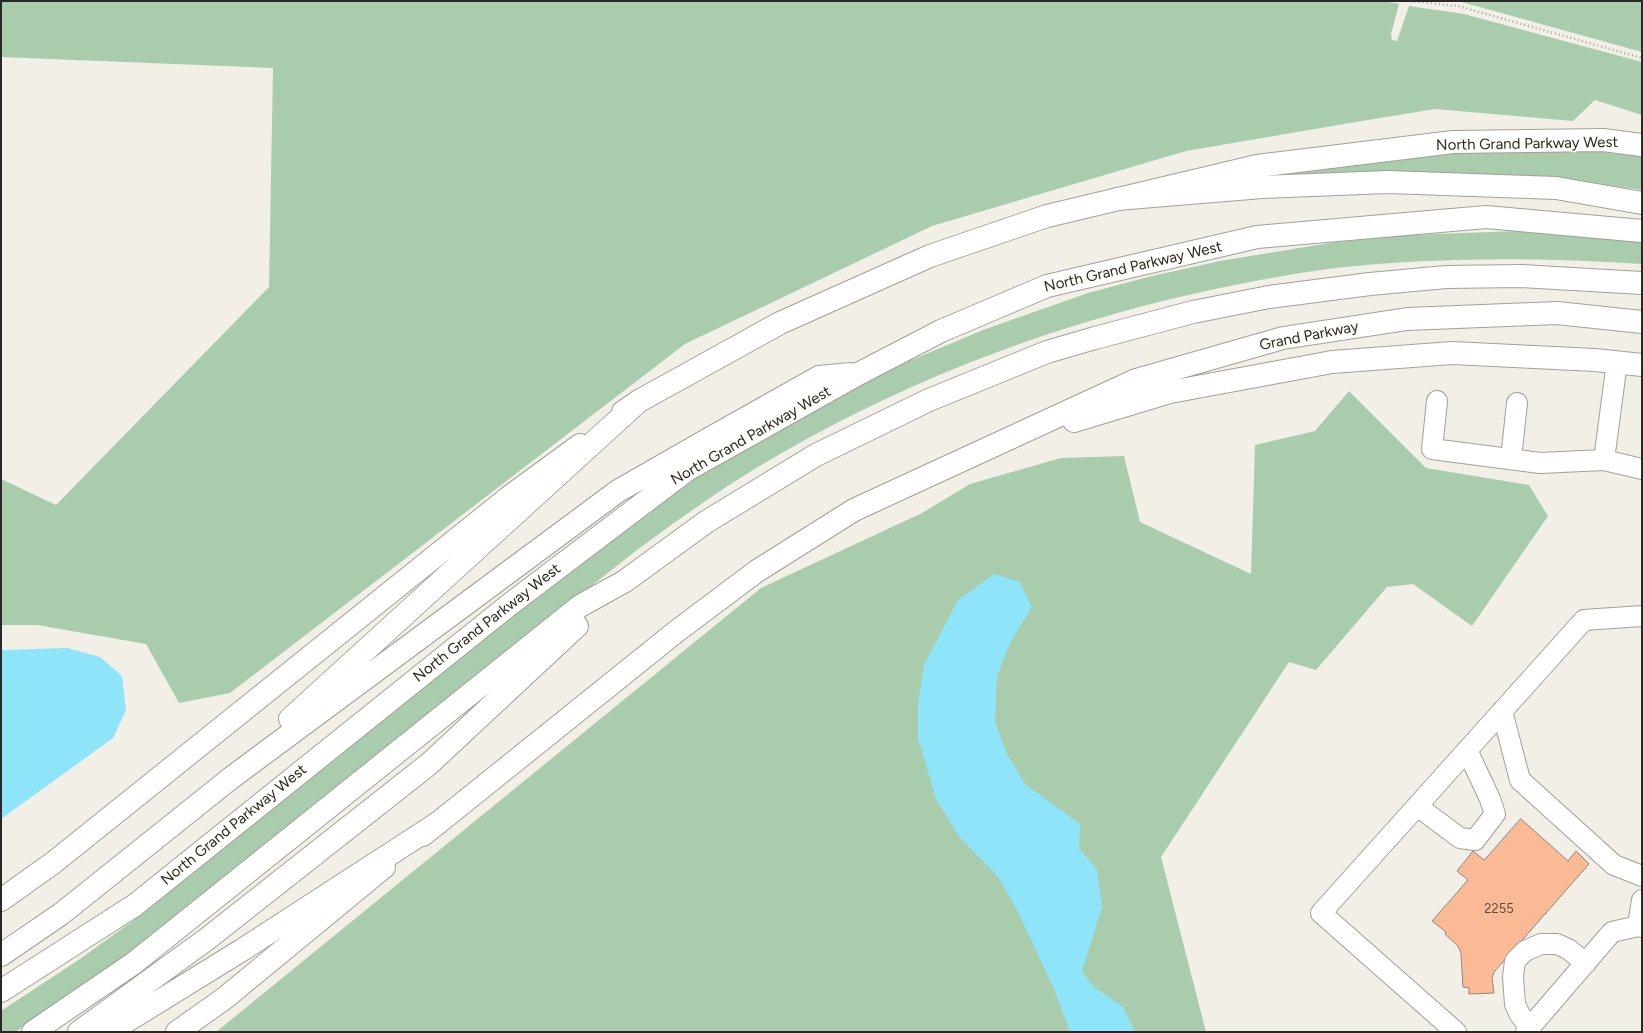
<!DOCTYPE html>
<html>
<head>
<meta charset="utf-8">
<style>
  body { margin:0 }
  #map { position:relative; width:1643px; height:1033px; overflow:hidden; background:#f2f0e6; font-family:Figtree,sans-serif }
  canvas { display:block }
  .frame { position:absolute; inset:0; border:2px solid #292825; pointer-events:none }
</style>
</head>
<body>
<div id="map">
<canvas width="1643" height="1033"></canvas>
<div class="frame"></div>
</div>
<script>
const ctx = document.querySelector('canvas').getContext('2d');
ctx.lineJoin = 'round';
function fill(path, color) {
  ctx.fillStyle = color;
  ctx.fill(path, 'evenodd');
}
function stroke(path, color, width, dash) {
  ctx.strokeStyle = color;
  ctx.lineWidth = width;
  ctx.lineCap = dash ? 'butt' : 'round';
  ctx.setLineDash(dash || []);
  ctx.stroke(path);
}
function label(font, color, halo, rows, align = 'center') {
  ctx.font = font + ' Figtree,sans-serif';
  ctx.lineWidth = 3.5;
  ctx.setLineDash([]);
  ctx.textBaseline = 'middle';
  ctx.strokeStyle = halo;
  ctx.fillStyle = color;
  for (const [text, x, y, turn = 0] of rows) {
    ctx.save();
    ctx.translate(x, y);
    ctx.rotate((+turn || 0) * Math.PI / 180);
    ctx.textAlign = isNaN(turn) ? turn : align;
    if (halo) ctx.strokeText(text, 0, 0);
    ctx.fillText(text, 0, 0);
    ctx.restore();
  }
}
const green = new Path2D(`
  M1,1h1383l15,3 -8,30 1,6 5,1 12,-35 55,8 178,48v53l-47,-15 -22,21 -138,-12 -79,13 -170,29 -254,75 -247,118 -455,349 -51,10 -33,-59 -109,-19h-36v-146l55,26 213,-218 4,-219 -272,-11z
  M1454,1h188v51l-184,-51z
  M1562,149l65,3 2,3 13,1v34l-73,-10 -161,-5 -116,-1 -1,-3 159,-19z
  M1519,231l60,2 63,4v27c-102,-7 -205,-7 -307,4 -46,6 -93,15 -138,25 -157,35 -307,94 -444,177 -42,26 -81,54 -120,83l-523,416 -95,63h-14v-21l79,-52 54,-39 474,-381 92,-65 183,-102 100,-42 105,-37 60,-16 72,-16 116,-19 71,-7z
  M1349,391l77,77 103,17 19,31 -76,110 -59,-42 -26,3 -71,83 -27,-8 -128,195 45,175h-990l545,-444 161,-75 48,-29 91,-26 63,-2 16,66 111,52 4,-129 60,-14z`);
const water = new Path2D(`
  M994,574l26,8 12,25 -21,34 -14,35 -2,46 12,32 18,30 55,40 -1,25 18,20 5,38 -20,64 12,16 29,20 12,25h-65l-16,-43 -37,-79 -18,-32 -41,-43 -22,-36 -18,-61v-34l6,-39 34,-65z
  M67,648l33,9 22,19 4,34 -13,28 -112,81v-169z`);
const building = new Path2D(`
  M1521,819l47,42 8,-10 13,13 -95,108 -2,6 2,15 -25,1v-6l-6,-1 -2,-34 -3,-7 -13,-12 1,-2 -14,-11 36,-41 -11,-9 16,-20 11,9z`);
const path = new Path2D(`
  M1411,1l47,5 184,52`);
const minor = new Path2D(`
  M1617,362l-13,98 38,9
  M1437,401l-5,48 108,14 64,-3
  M1511,459l6,-56
  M1502,711l18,69 94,85 28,11
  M1417,806l43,32 15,2 20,-26 -5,-15 -23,-49
  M1638,926l4,-26
  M1530,1027l-10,-12 -5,-11 -2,-27 2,-16 10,-10 16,-7h16l11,5 18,14
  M1456,1032l-135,-119 263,-293 58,-4
  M1526,1032l86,-100 26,-6 4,1`);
const major = new Path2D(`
  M623,412l16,-11 141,-78 150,-67 117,-40 210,-50 196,-24 150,-2 39,5
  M1074,421l96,-29 162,-30 120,-9 143,7 47,5
  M423,835l254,-204 80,-60 97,-61 282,-130 147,-42 124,-19 150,-6 85,9
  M1,900l52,-37 456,-366 71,-52
  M177,1032l48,-34 159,-131`);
const highway = new Path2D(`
  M1117,199l145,-12 126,-5 168,6 86,15
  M290,719l349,-318
  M1,955l60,-41 170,-136 387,-287 96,-55 105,-59 32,-3
  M1,991l134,-86 374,-300 178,-135 173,-97 81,-42 106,-45 210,-49 229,-20 156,14
  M33,1032l101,-69 446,-357 45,-25 81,-59 110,-67 113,-55 118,-48 48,-14 98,-26 76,-15 101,-13 76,-7 75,-1 121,7
  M79,1032l128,-93 222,-175 148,-138
  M109,1032l133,-82 196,-127`);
const numberNames = [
  ["2255",1499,909]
];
const streetNames = [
  ["North Grand Parkway West",1527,144,-1],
  ["North Grand Parkway West",1133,267,-13],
  ["Grand Parkway",1309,336,-11],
  ["North Grand Parkway West",751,436,-30],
  ["North Grand Parkway West",487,623,-38],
  ["North Grand Parkway West",234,825,-39]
];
fill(green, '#a9ccac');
fill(water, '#8ee5f9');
fill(building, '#f9ba95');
stroke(building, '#908782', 1);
stroke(minor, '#a2a097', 22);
stroke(major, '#a2a097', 24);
stroke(highway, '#a2a097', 24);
stroke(path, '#a6a59d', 2.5, [1, 3]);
stroke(minor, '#fff', 20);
stroke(major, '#fff', 22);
stroke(highway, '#fff', 22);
label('13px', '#5d4c41', null, numberNames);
label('15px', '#292825', '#fffdf7', streetNames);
</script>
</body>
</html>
